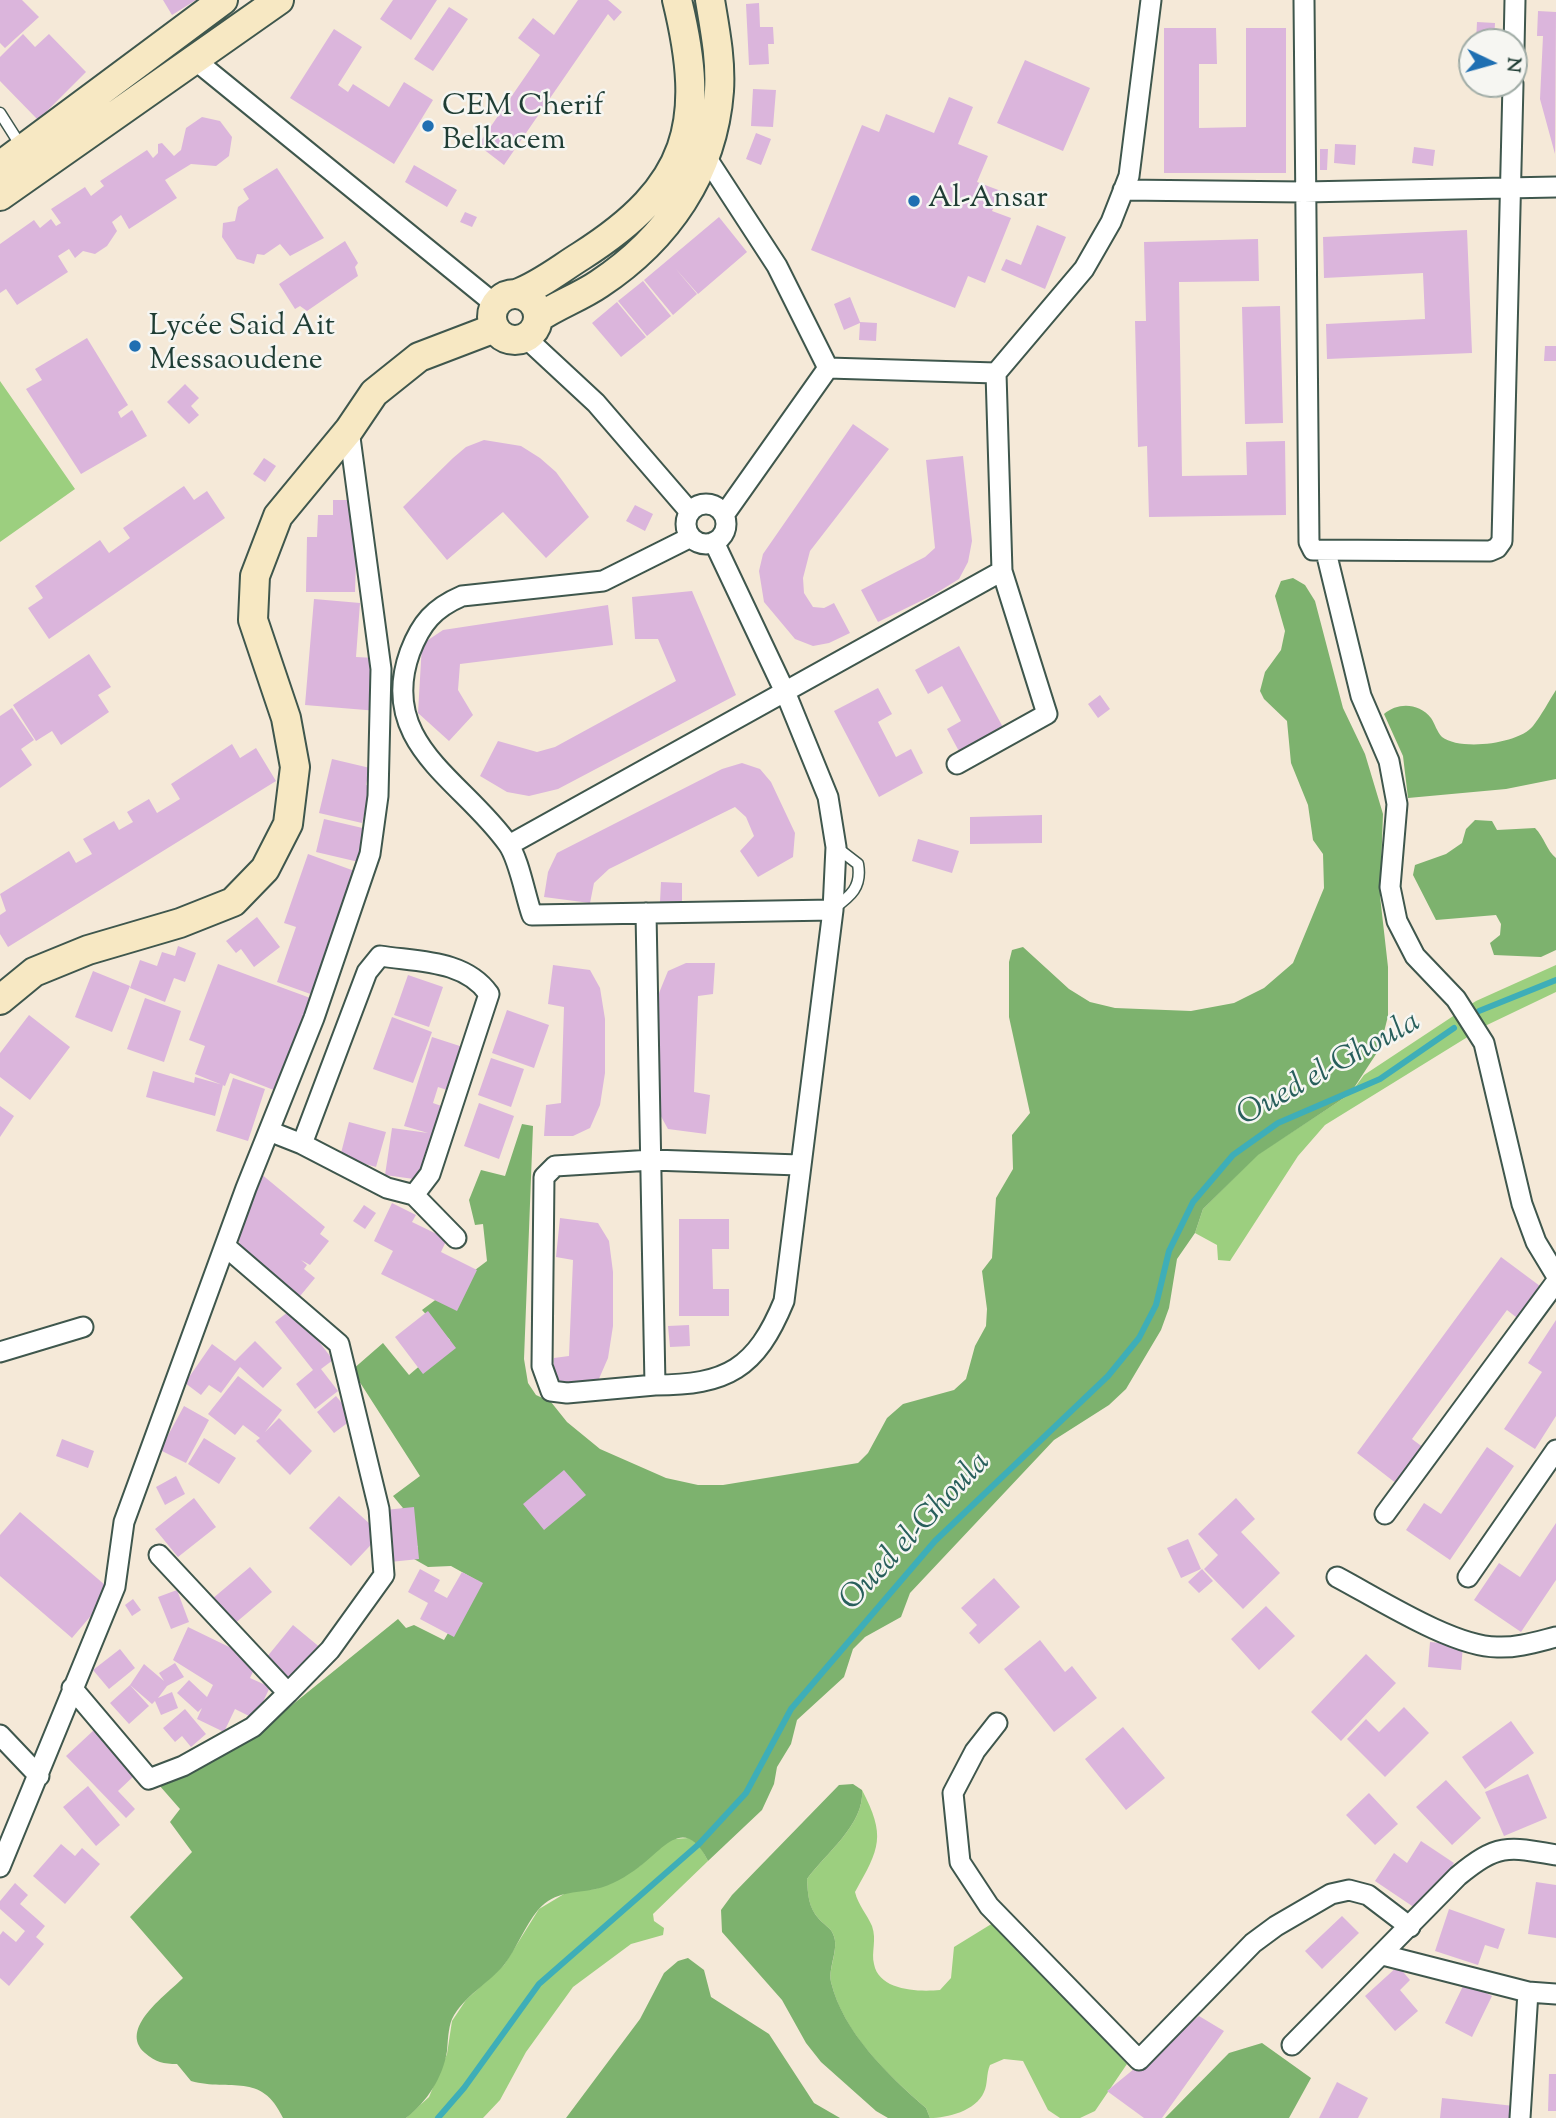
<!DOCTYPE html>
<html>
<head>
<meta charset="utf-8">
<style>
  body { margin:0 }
  #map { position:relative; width:1556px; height:2118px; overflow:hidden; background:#f5e9d8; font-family:"Sorts Mill Goudy",serif }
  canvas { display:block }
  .north { position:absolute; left:1458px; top:28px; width:70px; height:70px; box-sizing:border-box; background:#f6f6f2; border:2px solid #a0aca6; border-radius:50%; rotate:95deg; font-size:19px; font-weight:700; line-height:28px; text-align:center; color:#1f3d34 }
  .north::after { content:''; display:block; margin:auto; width:24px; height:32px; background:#1f6fb2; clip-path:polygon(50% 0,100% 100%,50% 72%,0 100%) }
</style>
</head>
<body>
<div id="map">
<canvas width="1556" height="2118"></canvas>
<div class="north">N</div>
</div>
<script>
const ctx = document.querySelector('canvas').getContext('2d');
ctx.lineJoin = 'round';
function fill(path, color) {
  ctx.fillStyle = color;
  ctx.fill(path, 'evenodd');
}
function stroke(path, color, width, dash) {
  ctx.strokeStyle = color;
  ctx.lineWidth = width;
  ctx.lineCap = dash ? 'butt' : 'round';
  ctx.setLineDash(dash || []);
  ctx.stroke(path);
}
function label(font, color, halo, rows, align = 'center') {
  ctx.font = font + ' "Sorts Mill Goudy",serif';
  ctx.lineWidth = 5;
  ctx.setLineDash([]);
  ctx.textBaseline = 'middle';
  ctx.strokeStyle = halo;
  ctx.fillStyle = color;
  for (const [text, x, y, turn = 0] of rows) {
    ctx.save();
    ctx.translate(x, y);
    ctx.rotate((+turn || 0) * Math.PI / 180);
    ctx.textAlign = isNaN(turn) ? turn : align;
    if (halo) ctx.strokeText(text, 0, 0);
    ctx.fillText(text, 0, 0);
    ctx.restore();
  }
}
const green = new Path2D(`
  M0,381l75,108 -75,53z
  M1556,965v27l-69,33 -162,100 -27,31 -68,105 -12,-1 -1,-15 -22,-12 8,-24 54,-54 93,-61 14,-19 112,-74z
  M862,1790c24,46 18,58 -7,102 3,13 12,22 17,34 5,14 -1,26 2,38 5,27 45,28 66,26l11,-12 3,-31 39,-24 134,141 -32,47 -15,7h-20l-12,-8 -25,-49 -19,-2 -14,6c-4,9 -2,19 -6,27 -8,19 -37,26 -54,26l-4,-10c-38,-33 -83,-75 -95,-126 -3,-15 9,-34 2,-48 -2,-6 -10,-10 -14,-15 -11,-12 -11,-24 -12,-40 18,-25 58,-55 55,-89z
  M689,1838l10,6 9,17 -55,53 1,7 10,7 -1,7 -32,9 -58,43 -47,65 -26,48 -17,18h-77l23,-21 18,-43 5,-33 14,-21 38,-35 35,-56 30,-18 27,-2 44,-23 22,-22 10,-5z`);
const forest = new Path2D(`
  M1293,578l12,7 10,16 28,107 22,46 18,60 -3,82 8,71v49l-8,32 -30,46 -92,61 -55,54 -8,24 -18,26 -8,49 -8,22 -35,59 -17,16 -55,35 -144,153 -9,24 -36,20 -12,12 -9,28 -47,43 -6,24 -14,23 -3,17 -12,26 -54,51c-23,-46 -43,-14 -69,6 -12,9 -28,19 -43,22 -22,5 -40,1 -58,21 -14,17 -21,38 -34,55 -16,19 -40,31 -52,54 -4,10 -4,22 -5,32 -4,26 -20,51 -41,67h-123c-22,-47 -52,-26 -92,-37l-14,-17c-13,0 -22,-2 -32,-11 -27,-24 20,-57 38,-75l-53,-61 62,-65 -22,-30 10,-13 -21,-24 14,-5 114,-71 111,-90 8,9 8,-3 30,15 34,-59 -27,-15 -23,1 -21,-12 11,-8 -23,-34 8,-5 -10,-12 27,-20 -68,-106 31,-27 26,32 41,-35 -28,-30 65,-49 -4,-37 -8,1 -6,-25 12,-30 24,6 17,-52 11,2 -9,233 4,24 8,12 15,7 16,20 33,27 66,29 32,7h25l135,-22 10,-10 19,-35 16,-14 51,-14 12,-11 9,-33 11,-20 1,-17 -5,-38 10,-13 4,-60 17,-29 -1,-34 18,-22 -21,-96v-55l3,-12 11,-3 46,42 21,13 25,6 76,3 43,-8 30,-15 29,-25 31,-75 -1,-34 -10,-14 -5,-35 -17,-42 -4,-42 -23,-22 -4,-8 5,-19 16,-22 4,-19 -10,-35 6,-15z
  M1556,690v89l-50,10 -98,9 -5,-42 -19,-42c14,-12 35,-11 47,4 4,6 6,14 11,19 18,14 77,7 91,-11 8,-10 16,-25 23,-36z
  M1475,820l17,1 5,9 38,-2c9,9 12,23 21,30v92l-15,7 -47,-2 -4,-12 10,-8 1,-11 -5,-9 -60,5 -23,-45 2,-10 31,-11 16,-11 4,-14z
  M853,1784l9,6c3,34 -37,64 -55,89 1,15 1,28 12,40 4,5 12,9 14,15 7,14 -5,32 -2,48 12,50 57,93 95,126l4,10h-42l-12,-7 -55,-49 -15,-19 -24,-43 -60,-68 -1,-22 11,-15 107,-110z
  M688,1958l16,12 7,27 58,37 45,69 26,15h-274l74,-99 24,-46 14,-12z
  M1262,2043l49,35 -22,40h-124l64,-65z`);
const stream = new Path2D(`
  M1479,1011l77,-31
  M438,2118l26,-30 75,-104 160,-140 47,-51 45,-84 144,-168 173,-165 31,-38 17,-33 13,-54 24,-49 40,-47 45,-32 102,-44 74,-51`);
const building = new Path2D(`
  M0,0h22l17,17 -34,31 -5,-5z
  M163,0h33l-24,15z
  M393,0h44l-26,40 -31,-21z
  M578,0h30l14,12 -8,9 -6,-7 -104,151 -26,-20 62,-90 -22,-17 15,-20 21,17z
  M759,3l1,24h13l1,17h-6l1,20 -20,1 -3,-61z
  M449,7l19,12 -35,52 -19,-12z
  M1538,11l18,1 -1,142 -15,-55 3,-63h-6z
  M1477,22l18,1 -1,19h-18z
  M1164,28h52l1,36h-18v64l47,-1v-99h40v145h-122z
  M334,29l28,18 -24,38 10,7 5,-8 36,23 15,-25 29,18 -39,64 -104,-66z
  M23,34l12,13 14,-13 37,38 -48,48 -38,-39v-24z
  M1025,60l65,28 -27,63 -66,-28z
  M753,89l23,1 -3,37 -22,-1z
  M949,97l24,10 -15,37 30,12 -11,26 24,9 -9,20 19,7 -26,65 -17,-7 -13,32 -144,-58 51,-125 17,7 7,-18 48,19z
  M202,117l18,4 12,16 -3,19 -13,10 -25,-2 -26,16 12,18 -48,31 -8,-14 -9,7 5,9 -10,15 -12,8 -12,-3 -8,7 -6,-9 -11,7 10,16 -51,33 -11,-16 -6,4v-49l34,-24 6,8 11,-9 5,7 5,-3 -10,-14 34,-22 6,9 13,-10 -4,-5 47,-31 6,8 5,-5v-9l4,-1 12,13 7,-6 5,-22z
  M756,133l15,6 -10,26 -15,-6z
  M1335,144l21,1 -1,20 -21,-2z
  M1414,147l21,3 -2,16 -21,-3z
  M1320,149h8l-1,21h-7z
  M414,165l43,25 -10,17 -42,-25z
  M277,168l47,70 -34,18 -10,-12 -16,11 -7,-1 -3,10 -17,-5 -15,-22 1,-14 12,-2 3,-14 11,-8 -6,-10z
  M465,212l12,5 -5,10 -12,-5z
  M719,217l28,35 -49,42 -23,-26 22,26 -24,21 -29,-35z
  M1037,225l29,12 -21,52 -44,-19 5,-11 15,6z
  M1467,230l5,123 -145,6 -1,-35 99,-5 -2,-46 -99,5 -1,-41z
  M1258,239l1,42 -80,1 3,194 65,-1 -1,-33 39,-1 1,74 -137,2 -2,-71 -9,1 -3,-126h11l-2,-79z
  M345,241l13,22 -3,4 3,9 -51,35 -7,-5 -5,3 -16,-25z
  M643,281l28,35 -24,20 -29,-35z
  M850,297l10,25 17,1 -1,18 -17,-1 1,-17 -16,7 -10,-26z
  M617,302l29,35 -25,20 -29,-34z
  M1280,306l3,117 -38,1 -3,-117z
  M87,338l41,67 -10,7 3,6 11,-8 15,26 -66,38 -55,-85 16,-9 -7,-11z
  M1545,346h11v15h-12z
  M185,384l14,14 -8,8 8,9 -10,9 -22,-22z
  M853,424l36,25 -79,102 -7,27 1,15 9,14 11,1 10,-5 16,30 -21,10 -16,3 -18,-7 -31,-37 -5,-31 4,-17z
  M484,440l37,6 19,12 16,14 33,45 -43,41 -43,-46 -56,48 -44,-53 50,-49 13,-11z
  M963,456l9,85 -4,21 -9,17 -26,16 -55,27 -17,-32 64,-33 10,-9 -9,-88z
  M264,458l12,8 -11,16 -12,-8z
  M184,486l10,14 13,-9 18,27 -176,121 -21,-31 15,-10 -8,-12 65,-46 9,13 21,-15 -7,-10z
  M333,500h25l-3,92h-49l1,-55h10l1,-22h15z
  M635,505l18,9 -8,17 -19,-10z
  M692,591l44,104 -178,94 -29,7 -22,-4 -27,-16 18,-35 39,11 18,-5 121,-66 -18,-42h-23l-3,-42z
  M314,599l46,4 -4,54 19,1 3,53 -73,-6z
  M608,605l5,40 -153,19 -2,26 15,25 -24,26 -31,-28 4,-69 21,-14z
  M959,646l46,85 -44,24 -14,-26 14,-8 -19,-35 -14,8 -13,-24z
  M89,654l22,33 -13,8 11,17 -48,33 -9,-14 -16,10 -23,-36z
  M878,688l14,26 -14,8 18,35 15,-8 12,24 -44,24 -45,-86z
  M1100,695l10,14 -12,9 -10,-14z
  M12,708l22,32 -13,9 11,16 -32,23v-72z
  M232,744l8,14 16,-10 20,33 -268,166 -8,-13v-19l6,-4 -6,-17 69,-43 7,12 16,-9 -9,-15 31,-18 5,9 14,-8 -6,-10 22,-13 8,14 23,-14 -9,-15z
  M332,759l38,9 -4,17 5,1 -9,37 -43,-10z
  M742,763l18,6 11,13 24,51 -2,24 -35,20 -18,-26 14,-15 -8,-19 -11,-10 -126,62 -15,14 -4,20 -46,-6 4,-25 9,-19 165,-84z
  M1042,815v28l-72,1v-27z
  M324,819l47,11 -8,33 -47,-11z
  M918,839l41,12 -7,22 -40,-12z
  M308,854l52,19 -44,123 -39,-14 19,-55 -12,-4z
  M661,882l21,1v20l-22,-1z
  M257,917l23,30 -26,20 -13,-18 -5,4 -10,-12z
  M178,946l18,7 -11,29 -11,-4 -9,24 -35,-14 10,-28 17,6 5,-14 13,4z
  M686,963h29l-2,31 -15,2 -4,96 16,3 -4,39 -38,-5 -10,-18 -4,-85 5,-33 9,-22z
  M218,964l95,35 -34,93 -49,-19 -5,13 -30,-12 10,-28 -16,-6z
  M553,965l37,5 10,18 5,31v54l-5,32 -10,23 -17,8h-29l2,-31 15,-2 3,-96 -16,-3z
  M93,971l37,15 -18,46 -37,-15z
  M408,975l35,12 -14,40 -35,-12z
  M145,998l36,13 -17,51 -37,-13z
  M507,1010l42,15 -15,43 -42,-15z
  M29,1015l41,32 -40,53 -30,-23v-24z
  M392,1017l40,15 -19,51 -40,-14z
  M432,1037l34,11 -13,44 -15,-5 -5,16 14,5 -14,48 -8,-1 -4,25 -36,-5 7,-47 36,5 -24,-7z
  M491,1058l33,11 -13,38 -33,-12z
  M153,1071l41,12 1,-6 28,8 -8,31 -69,-19z
  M233,1078l32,11 -17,52 -32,-10z
  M479,1103l35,13 -15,43 -35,-13z
  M0,1106l14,10 -14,21z
  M349,1122l37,10 -10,35 -36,-10z
  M260,1173l65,54 -5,7 9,7 -19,24 -9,-5 6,5 -3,4 11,9 -19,23 -62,-51 6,-6 -6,-15 20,-30 -3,-2 4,-5 -6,-5z
  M392,1203l24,12 -4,7 35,17 -6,13 36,18 -20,41 -76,-37 12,-23 -19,-10z
  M364,1205l12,8 -11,16 -12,-8z
  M560,1218l38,5 11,18 4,31v54l-5,32 -10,23 -46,8 2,-31 15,-2 4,-96 -17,-3z
  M679,1219h50v30h-17l1,40h16v27h-50z
  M1501,1257l43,32 -23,32 -14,-11 -95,129 12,9 -27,36 -40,-31z
  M293,1308l40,52 -12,9 17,22 -23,18 -19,-25 17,-14 -38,-48z
  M428,1311l28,37 -33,26 -28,-37z
  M1556,1320v96l-21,33 -31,-20 38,-57 -14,-9z
  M689,1325l1,21 -20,1 -2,-21z
  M255,1341l27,27 -19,20 -23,-21 -19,26 -12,-8 -8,10 -16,-12 27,-39 23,17z
  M238,1376l44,34 -17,22 14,-14 33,33 -22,24 -34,-34 4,-3 -17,-13 -8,10 -27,-21z
  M336,1396l18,22 -20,15 -17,-21z
  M184,1406l25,14 -23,43 -26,-13z
  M204,1438l32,20 -17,26 -31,-20z
  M62,1439l32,12 -6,17 -32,-12z
  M1487,1447l27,19 -64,94 -44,-30 18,-27 17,11z
  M564,1470l22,25 -42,35 -21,-26z
  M176,1476l9,18 -20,11 -9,-18z
  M339,1496l42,38 -30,32 -42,-38z
  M194,1498l22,29 -38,30 -23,-28z
  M1236,1498l19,21 -14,13 39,41 -37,36 -39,-40 14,-14 -20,-21z
  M414,1507l5,52 -29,3 -5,-52z
  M20,1512l92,79 -40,47 -72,-62v-41z
  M1556,1523v57l-35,52 -47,-32 25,-37 21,14z
  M1188,1539l13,30 -20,9 -14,-30z
  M250,1567l22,25 -39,33 -21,-26z
  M420,1569l20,11 -6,11 13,7 15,-26 21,11 -29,54 -34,-18 8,-16 -20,-11z
  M1202,1569l11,12 -14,12 -11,-11z
  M994,1578l26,29 -41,37 -10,-11 8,-8 -16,-17z
  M177,1590l12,32 -18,7 -13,-32z
  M133,1599l8,11 -9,6 -7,-11z
  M1266,1606l29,30 -36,34 -28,-31z
  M293,1625l29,24 -30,38 -30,-24z
  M188,1627l70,34 -8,17 20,9 -15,32 -20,-10 -11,23 -27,-13 5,-11 -4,4 -21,-19 12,-13 18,17 6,-12 -40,-25z
  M1040,1640l25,32 7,-6 25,32 -43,34 -50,-63z
  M1430,1642l33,3 -2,25 -33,-3z
  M120,1649l15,19 -26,21 -16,-19z
  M1366,1654l30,29 -55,58 -30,-29z
  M175,1663l9,14 -17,9 -9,12 14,-6 6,16 -17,7 -6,-14 -3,3 -22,-19 19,21 -20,18 -19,-21 20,-18 14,-21 20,17 -5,-8z
  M1404,1707l25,26 -44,44 -38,-38 19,-20 13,13z
  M185,1709l21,25 -15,13 -9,-11 -7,6 -12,-14z
  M1511,1721l23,32 -49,36 -23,-32z
  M1123,1727l42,51 -39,32 -41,-51z
  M94,1730l42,44 -18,17 17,18 -9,9 -60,-62z
  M1528,1774l19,44 -43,18 -19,-44z
  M1446,1780l35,38 -29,27 -36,-38z
  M88,1786l32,39 -24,21 -33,-39z
  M1369,1793l29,31 -23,21 -29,-30z
  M1421,1841l33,22 -33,49 -46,-31 19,-28 13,10z
  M61,1844l14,12 7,-8 18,16 -35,40 -32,-28z
  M1536,1882l20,3v53l-28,-4z
  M15,1883l13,12 -8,9 25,22 -9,11 8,7 -35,42 -9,-8v-43l3,-4 13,11 9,-11 -25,-22v-8z
  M1449,1909l56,20 -7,20 -13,-4 -7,20 -43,-14z
  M1342,1916l17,17 -37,36 -17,-18z
  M1398,1966l12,14 -10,10 18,21 -23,20 -30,-35z
  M1465,1982l27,14 -20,41 -27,-14z
  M1199,2016l25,15 -62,87h-18l-37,-27z
  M1549,2074h7v37h-8z
  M1337,2082l31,16 -10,20h-39z
  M1442,2098l72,8 -2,12h-72z`);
const lane = new Path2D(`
  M0,113l21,33
  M833,909c18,-13 29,-22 25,-45l-22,-17`);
const street = new Path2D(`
  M1304,0l5,542 4,8 177,1 7,-3 5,-7 11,-457
  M1514,49l1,-49
  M195,60l301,245
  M706,157l71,109 51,102
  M1123,190l181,2 252,-5
  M526,338l70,65 94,109
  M828,368l168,5
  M686 524a20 20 0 1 1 40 0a20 20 0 1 1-40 0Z
  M724,515l104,-147
  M691,537l-88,44 -141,15c-28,12 -41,27 -52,56 -33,92 53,128 98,192 11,15 17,51 24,71l301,-5
  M1326,552l35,144 28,65 8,43 -7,83 7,34 18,35 41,43 28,44 38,161 14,38 20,33
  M957,764l90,-50 -45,-143 -6,-198 88,-104 27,-47 18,-46 22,-176
  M509,845l493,-274
  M646,913l9,472c72,0 101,-16 129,-84l49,-391 3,-63 -8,-50 -42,-103 -72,-152
  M269,1131l33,13 85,44 27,7 42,43
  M302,1144l65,-172 13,-16c39,6 85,4 109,38l-59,180 -16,21
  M225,1246l114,98 40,165 5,66 -54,75 -42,43
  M0,1352l83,-25
  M655,1385l-88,8 -16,-2 -9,-25 2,-189 11,-11 97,-6 147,5
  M1385,1514l171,-232
  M1337,1577c40,21 116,70 160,70 20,1 39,-5 59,-10
  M1468,1577l88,-127
  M72,1688l77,91 34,-13 70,-39 35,-34 -129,-138
  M997,1723l-22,28 -22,42 7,69 29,44 150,154 114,-117 23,-17 55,-32 18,-4 19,5 42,32
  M0,1735l39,41
  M0,1867l115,-280 9,-65 122,-334 68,-170 56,-164 8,-58 3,-127 -32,-239
  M1383,1955l145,37 28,2
  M1292,2045l166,-169c39,-32 49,-30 98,-21
  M1520,2118l8,-126`);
const secondary = new Path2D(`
  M0,166l223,-166
  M0,196l279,-196
  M516,294c23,-8 44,-25 65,-38 110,-70 126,-133 96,-256
  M492 317a23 23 0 1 1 46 0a23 23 0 1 1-46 0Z
  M538,318c19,-13 42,-21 61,-34 68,-45 114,-111 120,-193 2,-31 -4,-61 -9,-91
  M0,1000l34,-28 54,-22 92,-27 53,-21 32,-33 23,-45 7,-57 -9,-49 -33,-98 2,-44 23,-60 71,-86 25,-37 45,-36 76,-29`);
const markers = [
  [428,126,7,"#1f6fb2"],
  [914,201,7,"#1f6fb2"],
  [135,346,7,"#1f6fb2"]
];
const poiNames = [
  ["CEM Cherif",442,109],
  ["Belkacem",442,143],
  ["Al-Ansar",928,201],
  ["Lycée Said Ait",149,329],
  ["Messaoudene",149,363]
];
const waterNames = [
  ["Oued el-Ghoula",1330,1071,-29],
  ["Oued el-Ghoula",917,1533,-47]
];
fill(green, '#9ccf7f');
fill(forest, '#7db26e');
stroke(stream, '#3eaeb8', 6);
fill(building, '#dbb5dc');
stroke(lane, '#3f574d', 13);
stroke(street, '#3f574d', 23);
stroke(secondary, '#3f574d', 32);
stroke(lane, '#fff', 10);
stroke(street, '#fff', 19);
stroke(secondary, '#f7e8c3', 28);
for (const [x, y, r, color] of markers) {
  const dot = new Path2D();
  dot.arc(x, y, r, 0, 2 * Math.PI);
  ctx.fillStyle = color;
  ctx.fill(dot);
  stroke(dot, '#f6f6f2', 2.5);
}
label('30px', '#1f3d34', '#f6f6f2', poiNames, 'left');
label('italic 32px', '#285f5c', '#f6f6f2', waterNames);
</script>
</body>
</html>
